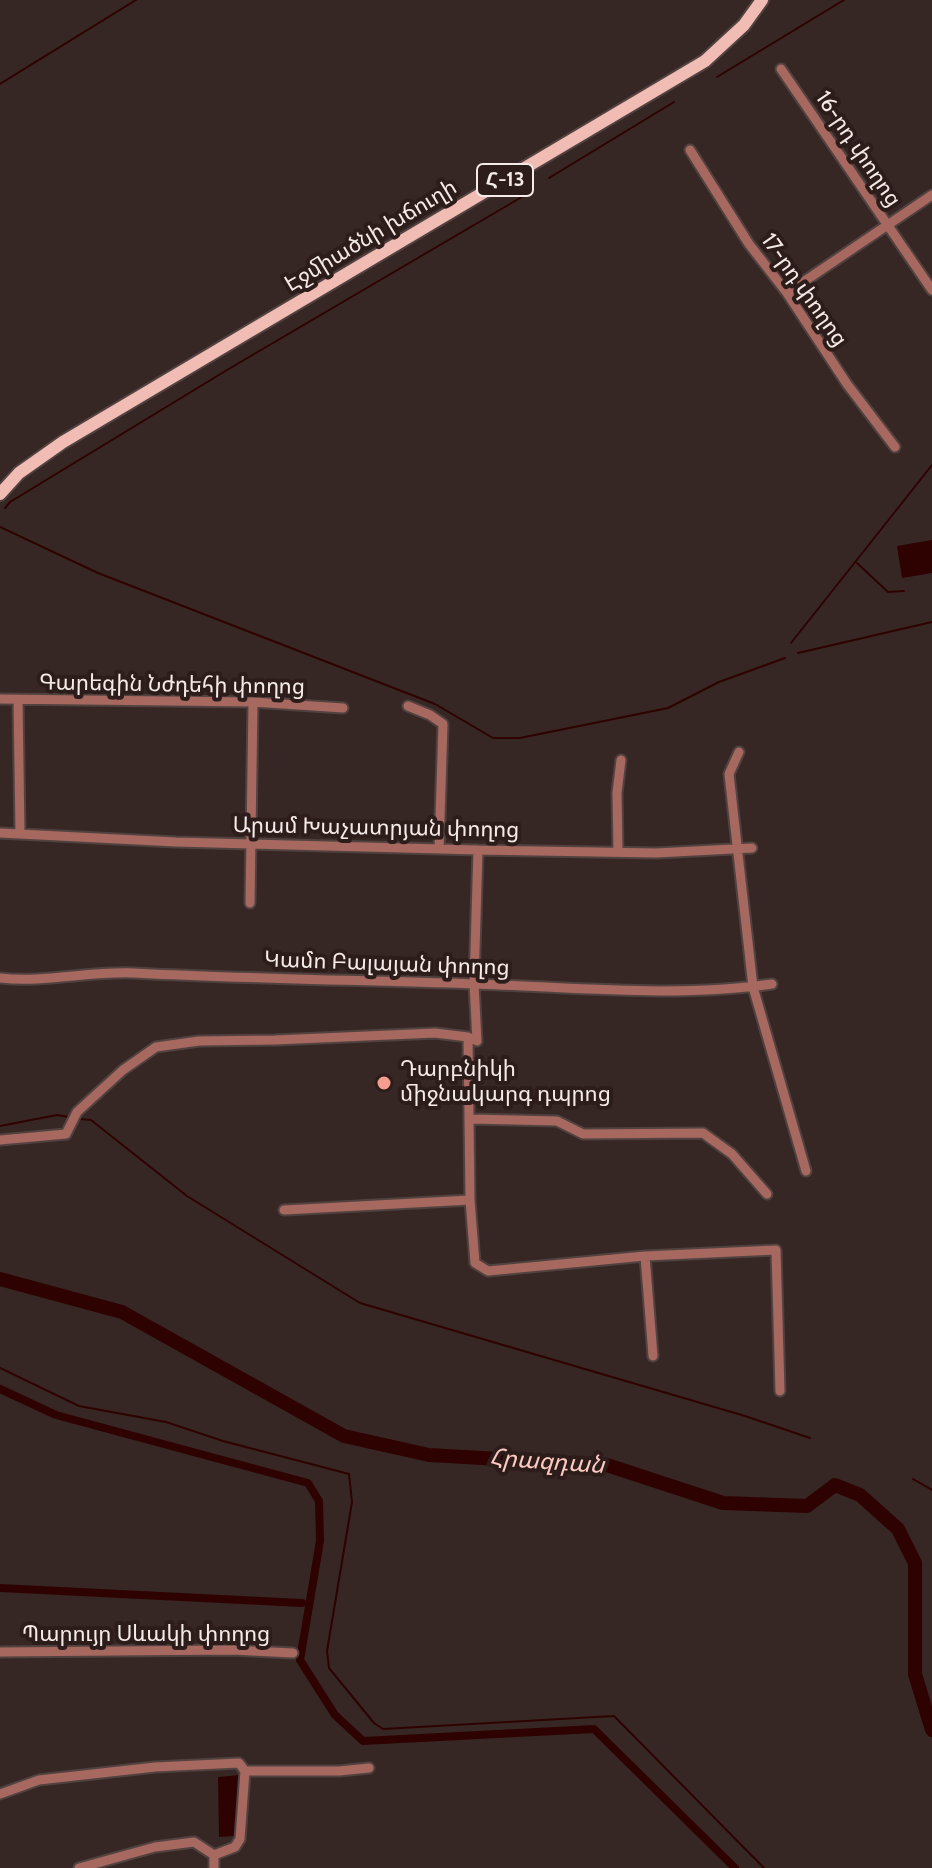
<!DOCTYPE html>
<html>
<head>
<meta charset="utf-8">
<style>
  body { margin:0 }
  canvas { display:block; background:#362725 }
</style>
</head>
<body>
<canvas width="932" height="1868"></canvas>
<script>
const ctx = document.querySelector('canvas').getContext('2d');
ctx.lineJoin = 'round';
function fill(path, color) {
  ctx.fillStyle = color;
  ctx.fill(path, 'evenodd');
}
function stroke(path, color, width, dash) {
  ctx.strokeStyle = color;
  ctx.lineWidth = width;
  ctx.lineCap = dash ? 'butt' : 'round';
  ctx.setLineDash(dash || []);
  ctx.stroke(path);
}
function label(font, color, halo, rows, align = 'center') {
  ctx.font = font + ' Cabin,"Noto Sans Armenian",sans-serif';
  ctx.lineWidth = 8;
  ctx.setLineDash([]);
  ctx.textBaseline = 'middle';
  ctx.strokeStyle = halo;
  ctx.fillStyle = color;
  for (const [text, x, y, turn = 0] of rows) {
    ctx.save();
    ctx.translate(x, y);
    ctx.rotate((+turn || 0) * Math.PI / 180);
    ctx.textAlign = isNaN(turn) ? turn : align;
    if (halo) ctx.strokeText(text, 0, 0);
    ctx.fillText(text, 0, 0);
    ctx.restore();
  }
}
const water = new Path2D(`
  M932,540v33l-30,5 -5,-32z
  M239,1775l-4,61 -16,1 -1,-60z`);
const stream = new Path2D(`
  M717,77l127,-77
  M0,84l136,-84
  M549,178l125,-76
  M5,508l5,-6 222,-135 300,-176
  M0,527l98,46 337,131 58,34h27l148,-30 51,-26 66,-24
  M857,563l31,29 16,-1
  M791,643l141,-178
  M798,653l134,-31
  M80,1119l11,1 96,76 173,107 385,113 65,22
  M0,1126l57,-11 12,2
  M0,1368l79,38 87,16 57,19 126,33 3,28 -25,149 2,17 45,55 9,6 231,-13 150,152
  M913,1479l19,11`);
const canal = new Path2D(`
  M0,1389l56,26 252,68 11,18 1,40 -20,119 35,55 28,26 231,-12 141,139
  M0,1588l302,15`);
const river = new Path2D(`
  M0,1279l122,33 222,124 85,19 178,10 116,38 84,3 28,-21 25,10 38,34 17,34v111l17,56`);
const minor = new Path2D(`
  M781,69l151,221
  M690,150l59,94 38,49 60,91 48,63
  M787,293l145,-98
  M0,699l253,3 90,6
  M18,700l2,133
  M408,706l22,9 13,9 -4,125
  M739,752l-10,22 24,213 53,184
  M0,833l176,9 302,8 178,3 96,-5
  M618,851l-1,-58 4,-33
  M250,903l3,-201
  M0,978c44,5 89,-7 134,-5 113,6 227,7 340,11 99,3 200,14 298,0
  M468,1037l9,4 -3,-57 4,-134
  M471,1119l86,2 26,13 120,-1 29,21 35,40
  M0,1140l66,-6 11,-22 46,-42 33,-23 43,-6 76,-1 160,-7 33,4 2,163 5,63 13,8 157,-15 131,-6 4,141
  M284,1210l186,-10
  M645,1256l8,100
  M0,1652l232,-2 61,3
  M245,1771h94l30,-3
  M0,1794l39,-14 116,-13 84,-4 6,8
  M79,1868l76,-21 39,-5 20,13
  M214,1868v-13l21,-8 5,-8 5,-68`);
const major = new Path2D(`
  M0,494l19,-21 44,-31 642,-381 39,-36 18,-25`);
const markers = [
  [384,1083,8,"#f59d8f"]
];
const shields = [
  [505,180,56]
];
const shieldNames = [
  ["Հ-13",505,180]
];
const streetNames = [
  ["16-րդ փողոց",858,149,56],
  ["Էջմիածնի խճուղի",371,236,-31],
  ["17-րդ փողոց",804,290,55],
  ["Գարեգին Նժդեհի փողոց",172,685,1],
  ["Արամ Խաչատրյան փողոց",376,828,1],
  ["Կամո Բալայան փողոց",387,964,2],
  ["Պարույր Սևակի փողոց",146,1635]
];
const poiNames = [
  ["Դարբնիկի",400,1070],
  ["միջնակարգ դպրոց",400,1095]
];
const waterNames = [
  ["Հրազդան",547,1462,4]
];
fill(water, '#2e0201');
stroke(stream, '#2e0201', 2);
stroke(canal, '#2e0201', 8);
stroke(river, '#2e0201', 14);
stroke(minor, '#514240', 13);
stroke(major, '#514240', 16);
stroke(minor, '#a6685f', 9);
stroke(major, '#f1bcb4', 12);
for (const [x, y, r, color] of markers) {
  const dot = new Path2D();
  dot.arc(x, y, r, 0, 2 * Math.PI);
  ctx.fillStyle = color;
  ctx.fill(dot);
  stroke(dot, '#2c1d1b', 3);
}
for (const [x, y, w] of shields) {
  const box = new Path2D();
  box.roundRect(x - w / 2, y - 16, w, 32, 6);
  ctx.fillStyle = '#2c1d1b';
  ctx.fill(box);
  stroke(box, '#f4eae8', 2);
}
label('bold 20px', '#f4eae8', null, shieldNames);
label('22px', '#f4eae8', '#2c1d1b', streetNames);
label('22px', '#f4eae8', '#2c1d1b', poiNames, 'left');
label('italic 24px', '#fec9c1', '#2c1d1b', waterNames);
</script>
</body>
</html>
